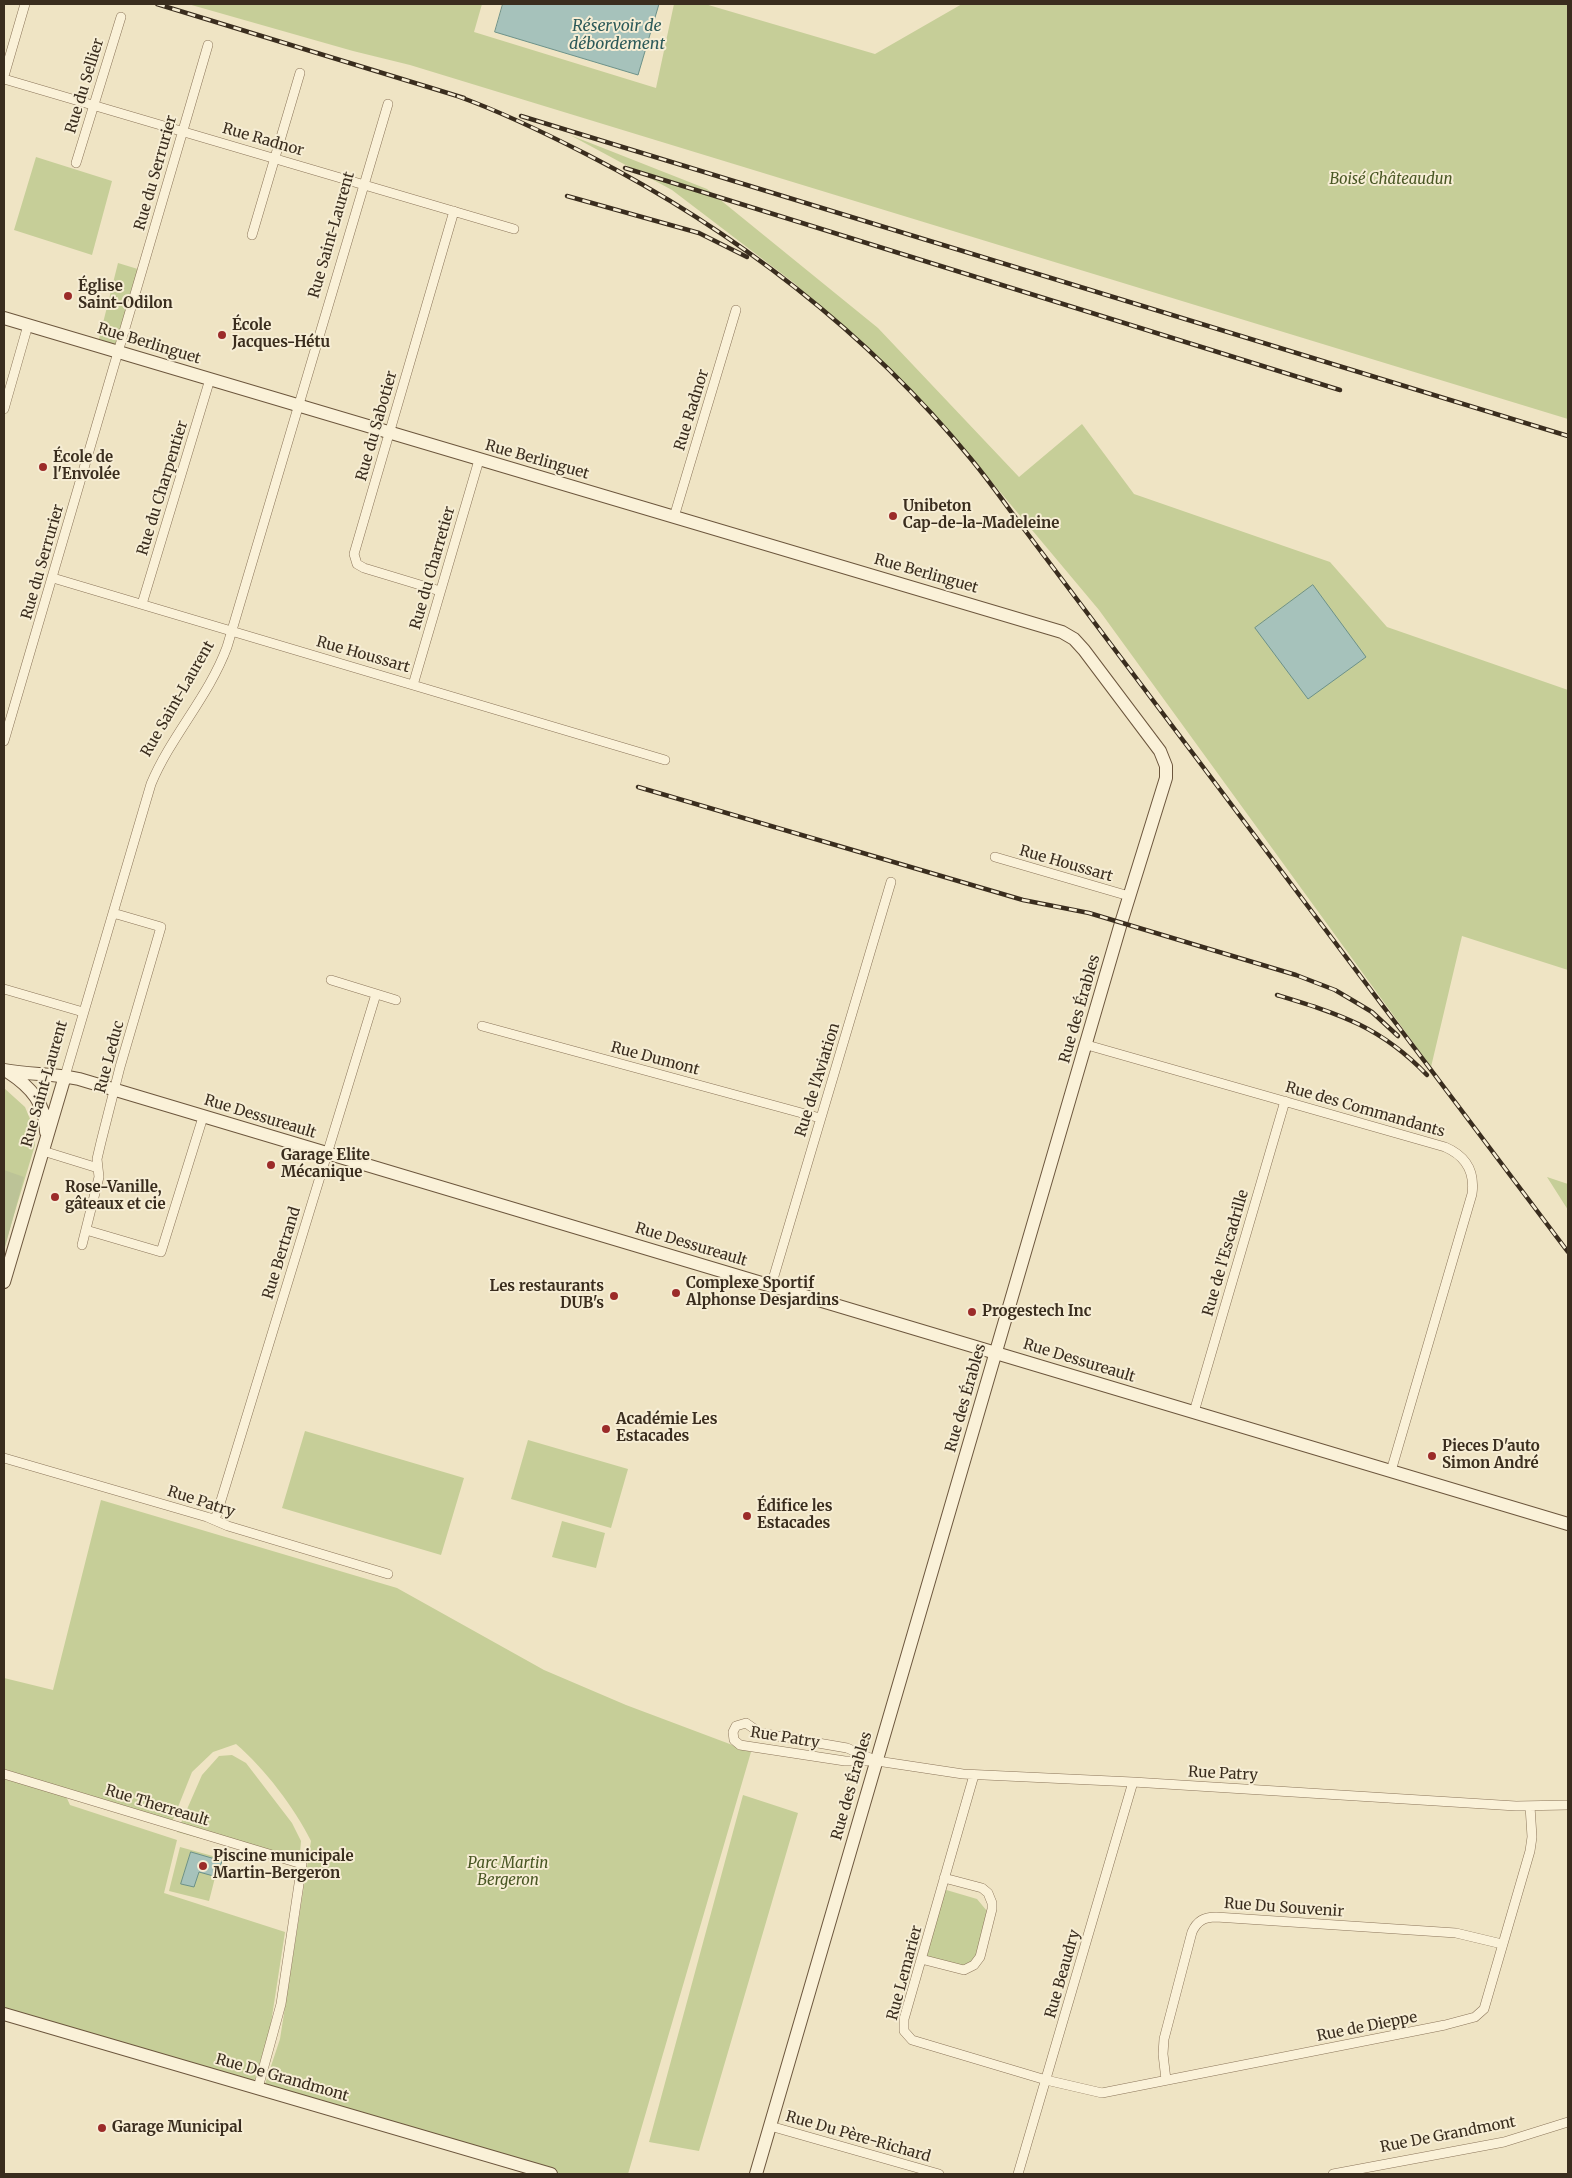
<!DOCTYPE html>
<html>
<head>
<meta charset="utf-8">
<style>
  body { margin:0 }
  #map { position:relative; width:1572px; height:2178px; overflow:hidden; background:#efe4c4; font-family:Merriweather,serif }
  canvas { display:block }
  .frame { position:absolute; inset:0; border:5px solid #3a2d1e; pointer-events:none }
</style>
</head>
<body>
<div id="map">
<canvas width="1572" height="2178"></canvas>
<div class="frame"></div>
</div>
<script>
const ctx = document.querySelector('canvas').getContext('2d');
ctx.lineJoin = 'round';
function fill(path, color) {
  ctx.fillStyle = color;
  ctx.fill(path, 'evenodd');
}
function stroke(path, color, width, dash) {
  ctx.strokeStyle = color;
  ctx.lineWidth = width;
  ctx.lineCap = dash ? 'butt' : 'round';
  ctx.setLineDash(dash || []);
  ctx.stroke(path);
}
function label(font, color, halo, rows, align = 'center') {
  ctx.font = font + ' Merriweather,serif';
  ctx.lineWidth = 4;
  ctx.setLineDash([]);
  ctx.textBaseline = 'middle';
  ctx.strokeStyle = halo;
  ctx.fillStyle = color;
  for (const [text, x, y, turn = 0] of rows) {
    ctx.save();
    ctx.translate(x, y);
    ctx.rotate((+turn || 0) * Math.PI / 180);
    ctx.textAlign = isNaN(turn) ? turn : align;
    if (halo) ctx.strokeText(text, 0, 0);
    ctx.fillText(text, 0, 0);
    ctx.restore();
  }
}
const green = new Path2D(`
  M188,4h294l-8,28 182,56 18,-84h31l170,50 87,-50h606v415l-1158,-354 -57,-14z
  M570,135l137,54 171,139 141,149 63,-53 52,70 196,68 57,65 181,63v280l-106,-34 -31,131 -332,-457 -139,-166 -42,-46 -124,-115 -122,-93z
  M36,157l76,24 -20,74 -78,-25z
  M118,263l23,7 -27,87 -18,-6z
  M4,1088l21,19 8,19 2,19 -31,103z
  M1547,1177l21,7v26z
  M305,1431l159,47 -23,77 -159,-47z
  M528,1440l100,29 -17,59 -100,-29z
  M101,1500l296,88 147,82 82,35 125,47 -123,422h-92l-274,-81 18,-54 31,-198c-17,-34 -46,-72 -75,-97l-23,8 -21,20 -22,55 -106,-35 6,13 107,35 -13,53 121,39 -16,104 -17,52 -248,-75v-335l49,12z
  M562,1521l43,12 -9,35 -44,-11z
  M232,1755l14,8 46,60 9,18 -2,24 -122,-33 25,-57 17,-19z
  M743,1795l55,18 -99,338 -50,-9z
  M180,1847l40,11 -11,43 -40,-10z
  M943,1889l34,10 10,12c0,22 -7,47 -24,61l-42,-12z`);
const cemetery = new Path2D(`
  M4,1170l20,7 -20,74z`);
const water = new Path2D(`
  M503,4h156l-21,71 -143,-43z
  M1313,585l53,72 -58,42 -53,-71z
  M191,1852l31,9 -5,16 -18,-5 -5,15 -13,-3z`);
const street = new Path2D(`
  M4,76l21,-72
  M4,79l510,150
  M76,163l45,-146
  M252,235l48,-162
  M4,409l24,-84
  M674,517l62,-207
  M53,578l612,182
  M440,591l-76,-23 -7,-4 -3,-10 100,-343
  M142,604l68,-225
  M413,685l66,-225
  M4,741l204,-696
  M995,857l134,39
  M331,980l65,20
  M4,989l79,23
  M482,1026l338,92
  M1087,1045l358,102c21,9 30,25 27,47l-81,277
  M65,1076l86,-292c20,-48 58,-88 76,-137l161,-543
  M43,1151l55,17
  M86,1230l75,22 42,-135
  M82,1245l17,-68 -2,-18 4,-17 19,-75 41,-140 -48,-14
  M771,1286l120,-404
  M1194,1412l91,-311
  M4,1458l203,59 21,9 160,48
  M215,1520l161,-526
  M877,1761l-30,-13 -87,-15 -14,-10 -10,3 -3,6 1,8 6,5 105,16h32l86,13 170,8 383,24 52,-1
  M4,1774l298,90 -21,140 -23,84
  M974,1775l-70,244v12l8,9 134,40 56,13 343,-68 30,-8 9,-8 46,-158 2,-14 -2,-31
  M921,1959l43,11 10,-5 6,-8 12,-48v-6l-4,-10 -6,-5 -38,-10
  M1166,2080l-3,-26 1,-15 28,-107c5,-11 12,-15 24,-15l240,16 46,11
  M770,2126l169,48
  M1018,2174l115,-392
  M1333,2174l171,-32 64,-20`);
const secondary = new Path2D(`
  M4,318l1058,314 12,7 10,11 76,101 6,15v12l-45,145 -365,1251
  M4,1070c25,5 50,3 75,9l1489,445
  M8,1072c23,15 38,32 38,60
  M4,1282l61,-206
  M4,2014l547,160`);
const rail = new Path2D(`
  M157,4l307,94
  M457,96c45,16 88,37 131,59 146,75 279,177 383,304 14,17 28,36 41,54l556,739
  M521,116l1047,320
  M625,168l715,222
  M567,196l132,37 48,24
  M638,787l385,113 66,13 207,62 39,15 17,10 20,12 26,24
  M1277,995c62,19 103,31 150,80`);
const markers = [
  [68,296,5,"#9b2b29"],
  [222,335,5,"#9b2b29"],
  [43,467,5,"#9b2b29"],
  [893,516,5,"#9b2b29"],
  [271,1165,5,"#9b2b29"],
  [55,1197,5,"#9b2b29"],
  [676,1293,5,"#9b2b29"],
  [614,1296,5,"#9b2b29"],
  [972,1312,5,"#9b2b29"],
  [606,1429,5,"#9b2b29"],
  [1432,1456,5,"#9b2b29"],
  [747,1516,5,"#9b2b29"],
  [203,1866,5,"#9b2b29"],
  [102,2128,5,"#9b2b29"]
];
const streetNames = [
  ["Rue du Sellier",85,86,-73],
  ["Rue Radnor",263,140,16],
  ["Rue du Serrurier",156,173,-74],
  ["Rue Saint-Laurent",332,235,-74],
  ["Rue Berlinguet",149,344,17],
  ["Rue Radnor",692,410,-73],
  ["Rue du Sabotier",377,426,-74],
  ["Rue Berlinguet",537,460,16],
  ["Rue du Charpentier",163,488,-73],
  ["Rue du Serrurier",43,562,-74],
  ["Rue du Charretier",433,568,-74],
  ["Rue Berlinguet",926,574,16],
  ["Rue Houssart",363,655,16],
  ["Rue Saint-Laurent",178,699,-60],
  ["Rue Houssart",1066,864,16],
  ["Rue des Érables",1080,1009,-74],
  ["Rue Leduc",110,1057,-75],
  ["Rue Dumont",655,1059,15],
  ["Rue de l'Aviation",818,1080,-73],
  ["Rue Saint-Laurent",45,1084,-74],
  ["Rue des Commandants",1365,1110,16],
  ["Rue Dessureault",260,1117,17],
  ["Rue Dessureault",691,1245,17],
  ["Rue Bertrand",282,1253,-73],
  ["Rue de l'Escadrille",1226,1253,-74],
  ["Rue Dessureault",1079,1361,17],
  ["Rue des Érables",966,1398,-74],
  ["Rue Patry",201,1502,18],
  ["Rue Patry",785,1738,9],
  ["Rue Patry",1223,1774,3],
  ["Rue des Érables",852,1786,-74],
  ["Rue Therreault",157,1806,17],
  ["Rue Du Souvenir",1284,1908,4],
  ["Rue Lemarier",905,1973,-75],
  ["Rue Beaudry",1063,1974,-74],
  ["Rue de Dieppe",1367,2027,-11],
  ["Rue De Grandmont",282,2078,16],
  ["Rue De Grandmont",1448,2135,-11],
  ["Rue Du Père-Richard",858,2137,16]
];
const parkNames = [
  ["Boisé Châteaudun",1391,180],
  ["Parc Martin",508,1864],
  ["Bergeron",508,1881]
];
const poiNames = [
  ["Église",78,287],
  ["Saint-Odilon",78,304],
  ["École",232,326],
  ["Jacques-Hétu",232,343],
  ["École de",53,458],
  ["l'Envolée",53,475],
  ["Unibeton",903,507],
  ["Cap-de-la-Madeleine",903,524],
  ["Garage Elite",281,1156],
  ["Mécanique",281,1173],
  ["Rose-Vanille,",65,1188],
  ["gâteaux et cie",65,1205],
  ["Complexe Sportif",686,1284],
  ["Alphonse Desjardins",686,1301],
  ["Les restaurants",604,1287,"right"],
  ["DUB's",604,1304,"right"],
  ["Progestech Inc",982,1312],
  ["Académie Les",616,1420],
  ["Estacades",616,1437],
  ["Pieces D'auto",1442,1447],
  ["Simon André",1442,1464],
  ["Édifice les",757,1507],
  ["Estacades",757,1524],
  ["Piscine municipale",213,1857],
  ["Martin-Bergeron",213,1874],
  ["Garage Municipal",112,2128]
];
const waterNames = [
  ["Réservoir de",617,26],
  ["débordement",617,44]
];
fill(green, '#c6ce98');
fill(cemetery, '#bcc397');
fill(water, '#a6c2bb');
stroke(water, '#6c9189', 1);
stroke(street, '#8b755a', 10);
stroke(secondary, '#6c563d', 14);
stroke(street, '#faf1d8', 9);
stroke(secondary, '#faf1d8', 12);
stroke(rail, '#3a2d1e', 4.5);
stroke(rail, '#f6edd4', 2.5, [8]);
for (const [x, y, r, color] of markers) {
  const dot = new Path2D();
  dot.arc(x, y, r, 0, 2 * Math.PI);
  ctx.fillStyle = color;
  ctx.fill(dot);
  stroke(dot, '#f6edd4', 2);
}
label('15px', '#3a2d1e', '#f6edd4', streetNames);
label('italic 15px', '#495724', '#f6edd4', parkNames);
label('bold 15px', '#3a2d1e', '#f6edd4', poiNames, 'left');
label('italic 16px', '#2d5a59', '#f6edd4', waterNames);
</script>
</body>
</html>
